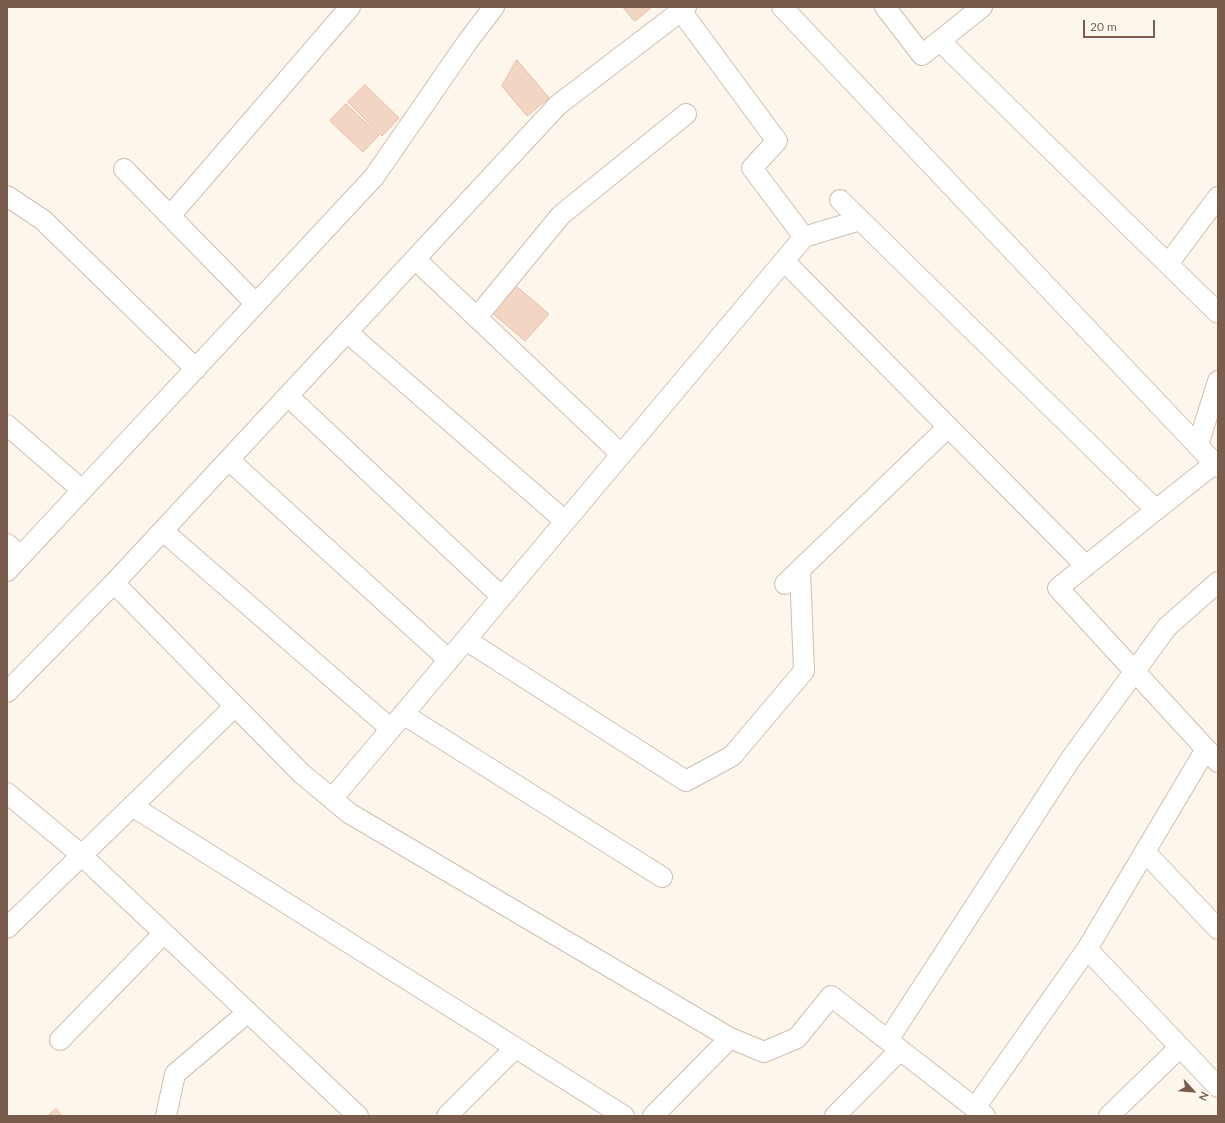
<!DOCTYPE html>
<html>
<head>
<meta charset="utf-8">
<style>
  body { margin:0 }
  #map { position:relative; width:1225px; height:1123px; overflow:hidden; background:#fdf6ec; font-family:Lato,sans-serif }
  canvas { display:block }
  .frame { position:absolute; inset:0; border:8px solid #7a5c4d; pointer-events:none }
  .north { position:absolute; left:1173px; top:1071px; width:40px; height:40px; -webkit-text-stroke:3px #fffaf3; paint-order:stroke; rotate:116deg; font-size:11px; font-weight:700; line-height:16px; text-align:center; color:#7a5c4d }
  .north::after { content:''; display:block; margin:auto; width:14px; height:18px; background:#7a5c4d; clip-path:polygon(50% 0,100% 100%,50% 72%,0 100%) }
  .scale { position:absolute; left:1083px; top:20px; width:72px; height:18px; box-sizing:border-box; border:2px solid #7a5c4d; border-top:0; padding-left:5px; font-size:12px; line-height:14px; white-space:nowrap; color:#7a5c4d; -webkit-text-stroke:3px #fffaf3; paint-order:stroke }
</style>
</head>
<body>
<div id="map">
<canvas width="1225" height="1123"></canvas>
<div class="frame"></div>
<div class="north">N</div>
<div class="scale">20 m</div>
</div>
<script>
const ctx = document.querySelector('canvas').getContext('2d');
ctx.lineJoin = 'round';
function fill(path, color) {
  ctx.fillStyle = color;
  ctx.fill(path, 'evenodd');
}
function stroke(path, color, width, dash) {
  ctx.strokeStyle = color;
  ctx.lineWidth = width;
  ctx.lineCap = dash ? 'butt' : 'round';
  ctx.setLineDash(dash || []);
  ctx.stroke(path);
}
const building = new Path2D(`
  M623,7h29l-17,14z
  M517,60l32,38 -22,18 -25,-30z
  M365,85l34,33 -17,18 -34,-34z
  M346,104l33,31 -16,17 -33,-31z
  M516,286l33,28 -24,27 -36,-31 19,-22 4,3z
  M56,1109l6,7h-14z`);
const minor = new Path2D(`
  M782,7l436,460
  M885,7l37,48 60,-48
  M681,11l96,130 -25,27 52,69
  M940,41l278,272
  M124,169l132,135
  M7,196l36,24 153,149
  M840,200l316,310
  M170,216l180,-209
  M415,259l206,195
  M784,261l302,305
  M1168,264l50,-67
  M477,317l84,-102 125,-101
  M347,332l218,189
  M288,396l214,201
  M7,425l75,65
  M1198,445l20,-64
  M229,460l220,200
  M1215,463l-157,125 160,174
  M163,531l228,198
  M7,544l14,12
  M7,571l367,-394 94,-136 26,-34
  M114,583l187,190 48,40 381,225 34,14 33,-14 34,-42 154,120
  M785,584l163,-157
  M466,640l220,141 46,-25 72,-85 -4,-101
  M7,692l107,-109 444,-478 128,-98
  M403,714l259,163
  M7,793l71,59 280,264
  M332,799l472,-562 56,-17
  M132,806l492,310
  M1145,852l73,77
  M7,928l228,-222
  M1087,949l131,138
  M60,1040l104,-107
  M888,1040l182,-280 97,-133 51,-45
  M975,1108l112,-159 119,-200
  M166,1116l9,-42 73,-62
  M447,1116l68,-68
  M653,1116l77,-78
  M835,1116l65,-66
  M1109,1116l71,-69`);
fill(building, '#f3d5c3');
stroke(building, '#e6bba3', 1);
stroke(minor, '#d1beb0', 22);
stroke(minor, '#fff', 20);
</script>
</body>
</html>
